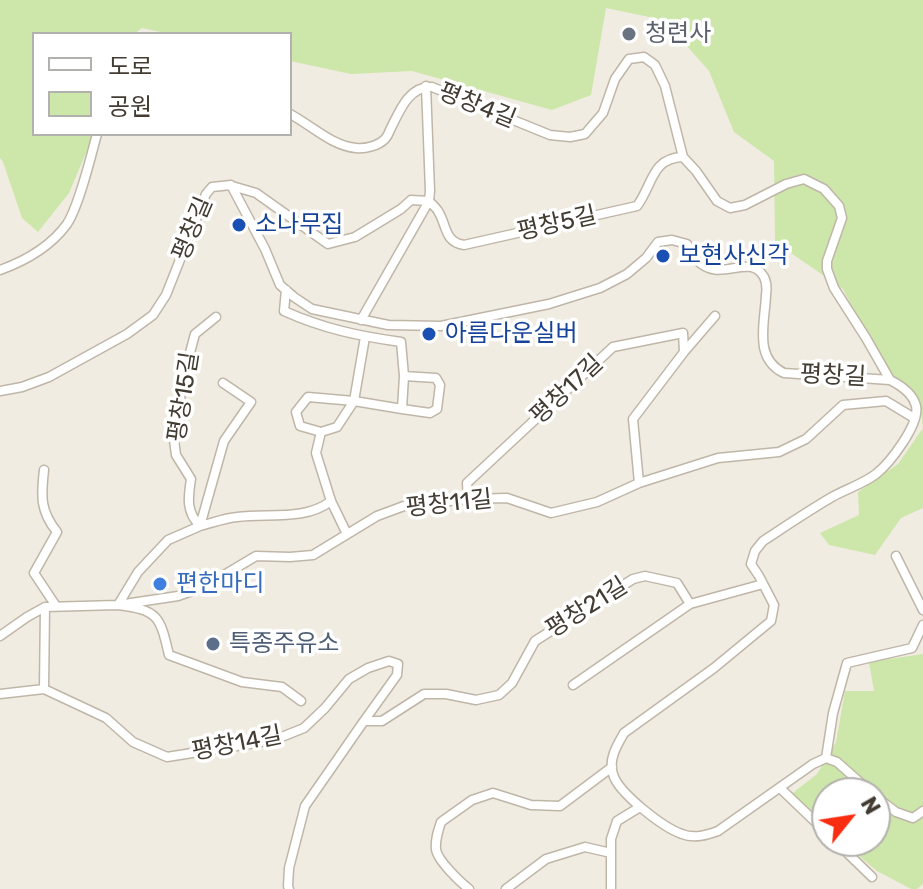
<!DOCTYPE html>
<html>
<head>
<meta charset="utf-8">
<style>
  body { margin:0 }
  #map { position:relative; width:923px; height:889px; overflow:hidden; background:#f1ece2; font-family:Rubik,"Noto Sans KR",sans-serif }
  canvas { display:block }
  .legend { position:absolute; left:32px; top:32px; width:260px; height:104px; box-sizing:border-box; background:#fff; border:2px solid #b3b1ad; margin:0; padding:10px 14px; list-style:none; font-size:24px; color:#423c33 }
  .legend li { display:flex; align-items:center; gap:16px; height:40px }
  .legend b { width:40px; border:2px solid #b3b1ad }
  .north { position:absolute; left:811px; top:777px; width:80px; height:80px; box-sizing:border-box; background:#fff; border:2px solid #b3b1ad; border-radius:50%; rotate:60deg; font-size:22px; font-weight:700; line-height:32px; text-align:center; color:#423c33 }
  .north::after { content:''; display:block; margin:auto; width:28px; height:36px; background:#f92d11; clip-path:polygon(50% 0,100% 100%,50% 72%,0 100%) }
</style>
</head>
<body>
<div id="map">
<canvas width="923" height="889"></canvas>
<ul class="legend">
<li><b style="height:10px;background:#fff"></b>도로</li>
<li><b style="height:22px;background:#cde6aa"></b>공원</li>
</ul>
<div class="north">N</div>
</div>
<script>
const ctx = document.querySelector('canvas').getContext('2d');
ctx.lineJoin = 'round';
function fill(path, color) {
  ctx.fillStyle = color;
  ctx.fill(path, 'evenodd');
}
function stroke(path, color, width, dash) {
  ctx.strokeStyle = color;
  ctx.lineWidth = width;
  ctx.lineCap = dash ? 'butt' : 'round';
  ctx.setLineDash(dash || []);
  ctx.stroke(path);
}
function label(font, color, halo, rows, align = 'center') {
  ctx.font = font + ' Rubik,"Noto Sans KR",sans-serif';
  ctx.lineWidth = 7;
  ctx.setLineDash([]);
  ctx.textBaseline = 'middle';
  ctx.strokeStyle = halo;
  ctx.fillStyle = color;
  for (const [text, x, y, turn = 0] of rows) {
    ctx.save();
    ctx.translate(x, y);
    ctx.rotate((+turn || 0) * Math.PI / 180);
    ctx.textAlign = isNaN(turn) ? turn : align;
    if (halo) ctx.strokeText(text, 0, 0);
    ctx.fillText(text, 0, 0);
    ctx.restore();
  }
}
const green = new Path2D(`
  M0,0h923v508l-22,10 -26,37 -46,-10 -9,-12 39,-18 -1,-23 40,-28 25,-36 -2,-17 -21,-28 -7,-2 -36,-64 -14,-28 -68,-47 -1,-81 -40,-29 -25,-61 -45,-51 -58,-12 -15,87 -39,15 -140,-39 -61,3 -61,-13v-27h-120l-28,-6 -8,6h-100v100h60l-25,59 -31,39 -16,-14 -19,-56 -3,-4z
  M923,654v230l-6,5h-6l-34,-18 -36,-30h34v-48h-48v36l-38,-33 28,-22 19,-32 9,-51h29l-5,-29z`);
const minor = new Path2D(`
  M290,114c21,11 42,32 66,34 9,1 22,-2 29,-9 3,-3 4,-7 6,-11 9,-18 18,-42 41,-41l118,48 20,2 15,-3 18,-21 12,-34 14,-20 15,-2 11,8 10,21 18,71 13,14 21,30 13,7 15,-3 41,-21 18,-5 20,10 15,17 3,12 -15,43v8l7,19 32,50 24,42
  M232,186l24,7 72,51 27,-7 46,-28 10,-9 18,1c2,2 8,8 9,10 9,14 6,31 26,34l173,-39c16,-21 14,-48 46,-49
  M0,270c25,-9 51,-24 67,-46 12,-18 24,-68 30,-90
  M286,290l-2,21c40,18 75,25 117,31l3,34 -2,33 28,4 7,-4 3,-24 -4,-7 -32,-2
  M216,317l-21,17 -15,56 1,27 -7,23 2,15 15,24c-3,19 -5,33 9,47 12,-3 25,-8 37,-9 32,-4 68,4 94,-16
  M361,320l68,-119 1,-10 -4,-105
  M365,337l-11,64 -17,26 -16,5 -21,-6 -4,-14 12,-15 46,4 48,8
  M684,352l31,-36
  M223,383l28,19 -27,39 -24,85 -32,14 -30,32 -20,33c41,5 42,12 51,50l73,27 40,5 19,14
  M0,391l22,-4 27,-10 78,-43 26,-19 13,-20 40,-101 6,-7 19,-2 34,64 15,36 14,12 18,12 76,16 53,1 108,-22 51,-16 27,-14 19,-16 12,-16 14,-2 15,4c3,5 6,12 10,16 23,25 52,-9 67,17 3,6 3,11 2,18 -1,28 -13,63 18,78l106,7c10,5 23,14 26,26 4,18 -26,57 -40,68 -13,10 -30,15 -44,23 -24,14 -46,29 -69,44l-8,10 -4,13 8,12 15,29 -3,16 -57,47 -90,65c-7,12 -16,27 -11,41 5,19 51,54 69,60 12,5 25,1 36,-3l95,-67 13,-6 11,4 35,31
  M321,432l-5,21 15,48 16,33
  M44,470c-3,26 -4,41 13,62l-23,41 22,33
  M468,499l-1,-16 146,-136 70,-14 1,19 -51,67 6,64
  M896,556l27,54
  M0,636l27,-19 18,-10 73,-2 60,-9 26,-9 52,-31 34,1 23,-2 64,-39 27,-10 64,-7 39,-1 44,15 46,-11 42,-19 79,-25 61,-6 27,-13 37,-34 43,-4 28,17
  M573,685l117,-81 73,-20
  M44,689l1,-82
  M0,694l44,-5 62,29 27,24 34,15 107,-17 30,-12 21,-20 24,-29 19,-11 21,-7 9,3 -1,11 -33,46
  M826,758l7,-45 14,-50 65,-15 11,-23
  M780,788l47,45
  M875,796l21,16 17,6 10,-7
  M835,841l37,36
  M289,889l-1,-3 1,-18 16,-62 59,-85h18l42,-27h22l30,6 23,-5 13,-12 23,-42 98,-62 12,-3 32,7 13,21
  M469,889c-9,-7 -32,-29 -33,-40 -1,-9 2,-18 5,-27l31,-22 21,-7 38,12 29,1 52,-39
  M506,889l40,-30 39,-12 26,6
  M611,889v-50l6,-18 23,-14`);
const markers = [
  [629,34,8,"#6b7280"],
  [239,225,8,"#1a4fb4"],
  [663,256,8,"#1a4fb4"],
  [429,334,8,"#1a4fb4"],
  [160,584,8,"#3f7fe0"],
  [213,644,8,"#5c6f8a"]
];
const worshipNames = [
  ["청련사",645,34]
];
const streetNames = [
  ["평창4길",477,106,22],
  ["평창5길",557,224,-13],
  ["평창길",193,229,-67],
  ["평창길",833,376,3],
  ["평창17길",567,390,-43],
  ["평창15길",184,397,-81],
  ["평창11길",449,504,-6],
  ["평창21길",587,608,-32],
  ["평창14길",237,744,-11]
];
const transitNames = [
  ["소나무집",255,225],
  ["보현사신각",679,256],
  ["아름다운실버",445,334]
];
const shopNames = [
  ["편한마디",176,584]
];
const serviceNames = [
  ["특종주유소",229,644]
];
fill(green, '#cde6aa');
stroke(minor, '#bfb6a8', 11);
stroke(minor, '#fff', 8);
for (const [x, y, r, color] of markers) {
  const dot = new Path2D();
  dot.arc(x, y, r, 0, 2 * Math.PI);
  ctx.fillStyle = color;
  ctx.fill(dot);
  stroke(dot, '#fff', 3);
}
label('24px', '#5b616d', '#fff', worshipNames, 'left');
label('24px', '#423c33', '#fff', streetNames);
label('24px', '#164399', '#fff', transitNames, 'left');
label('24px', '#366cbe', '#fff', shopNames, 'left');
label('24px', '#4e5e75', '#fff', serviceNames, 'left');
</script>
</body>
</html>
